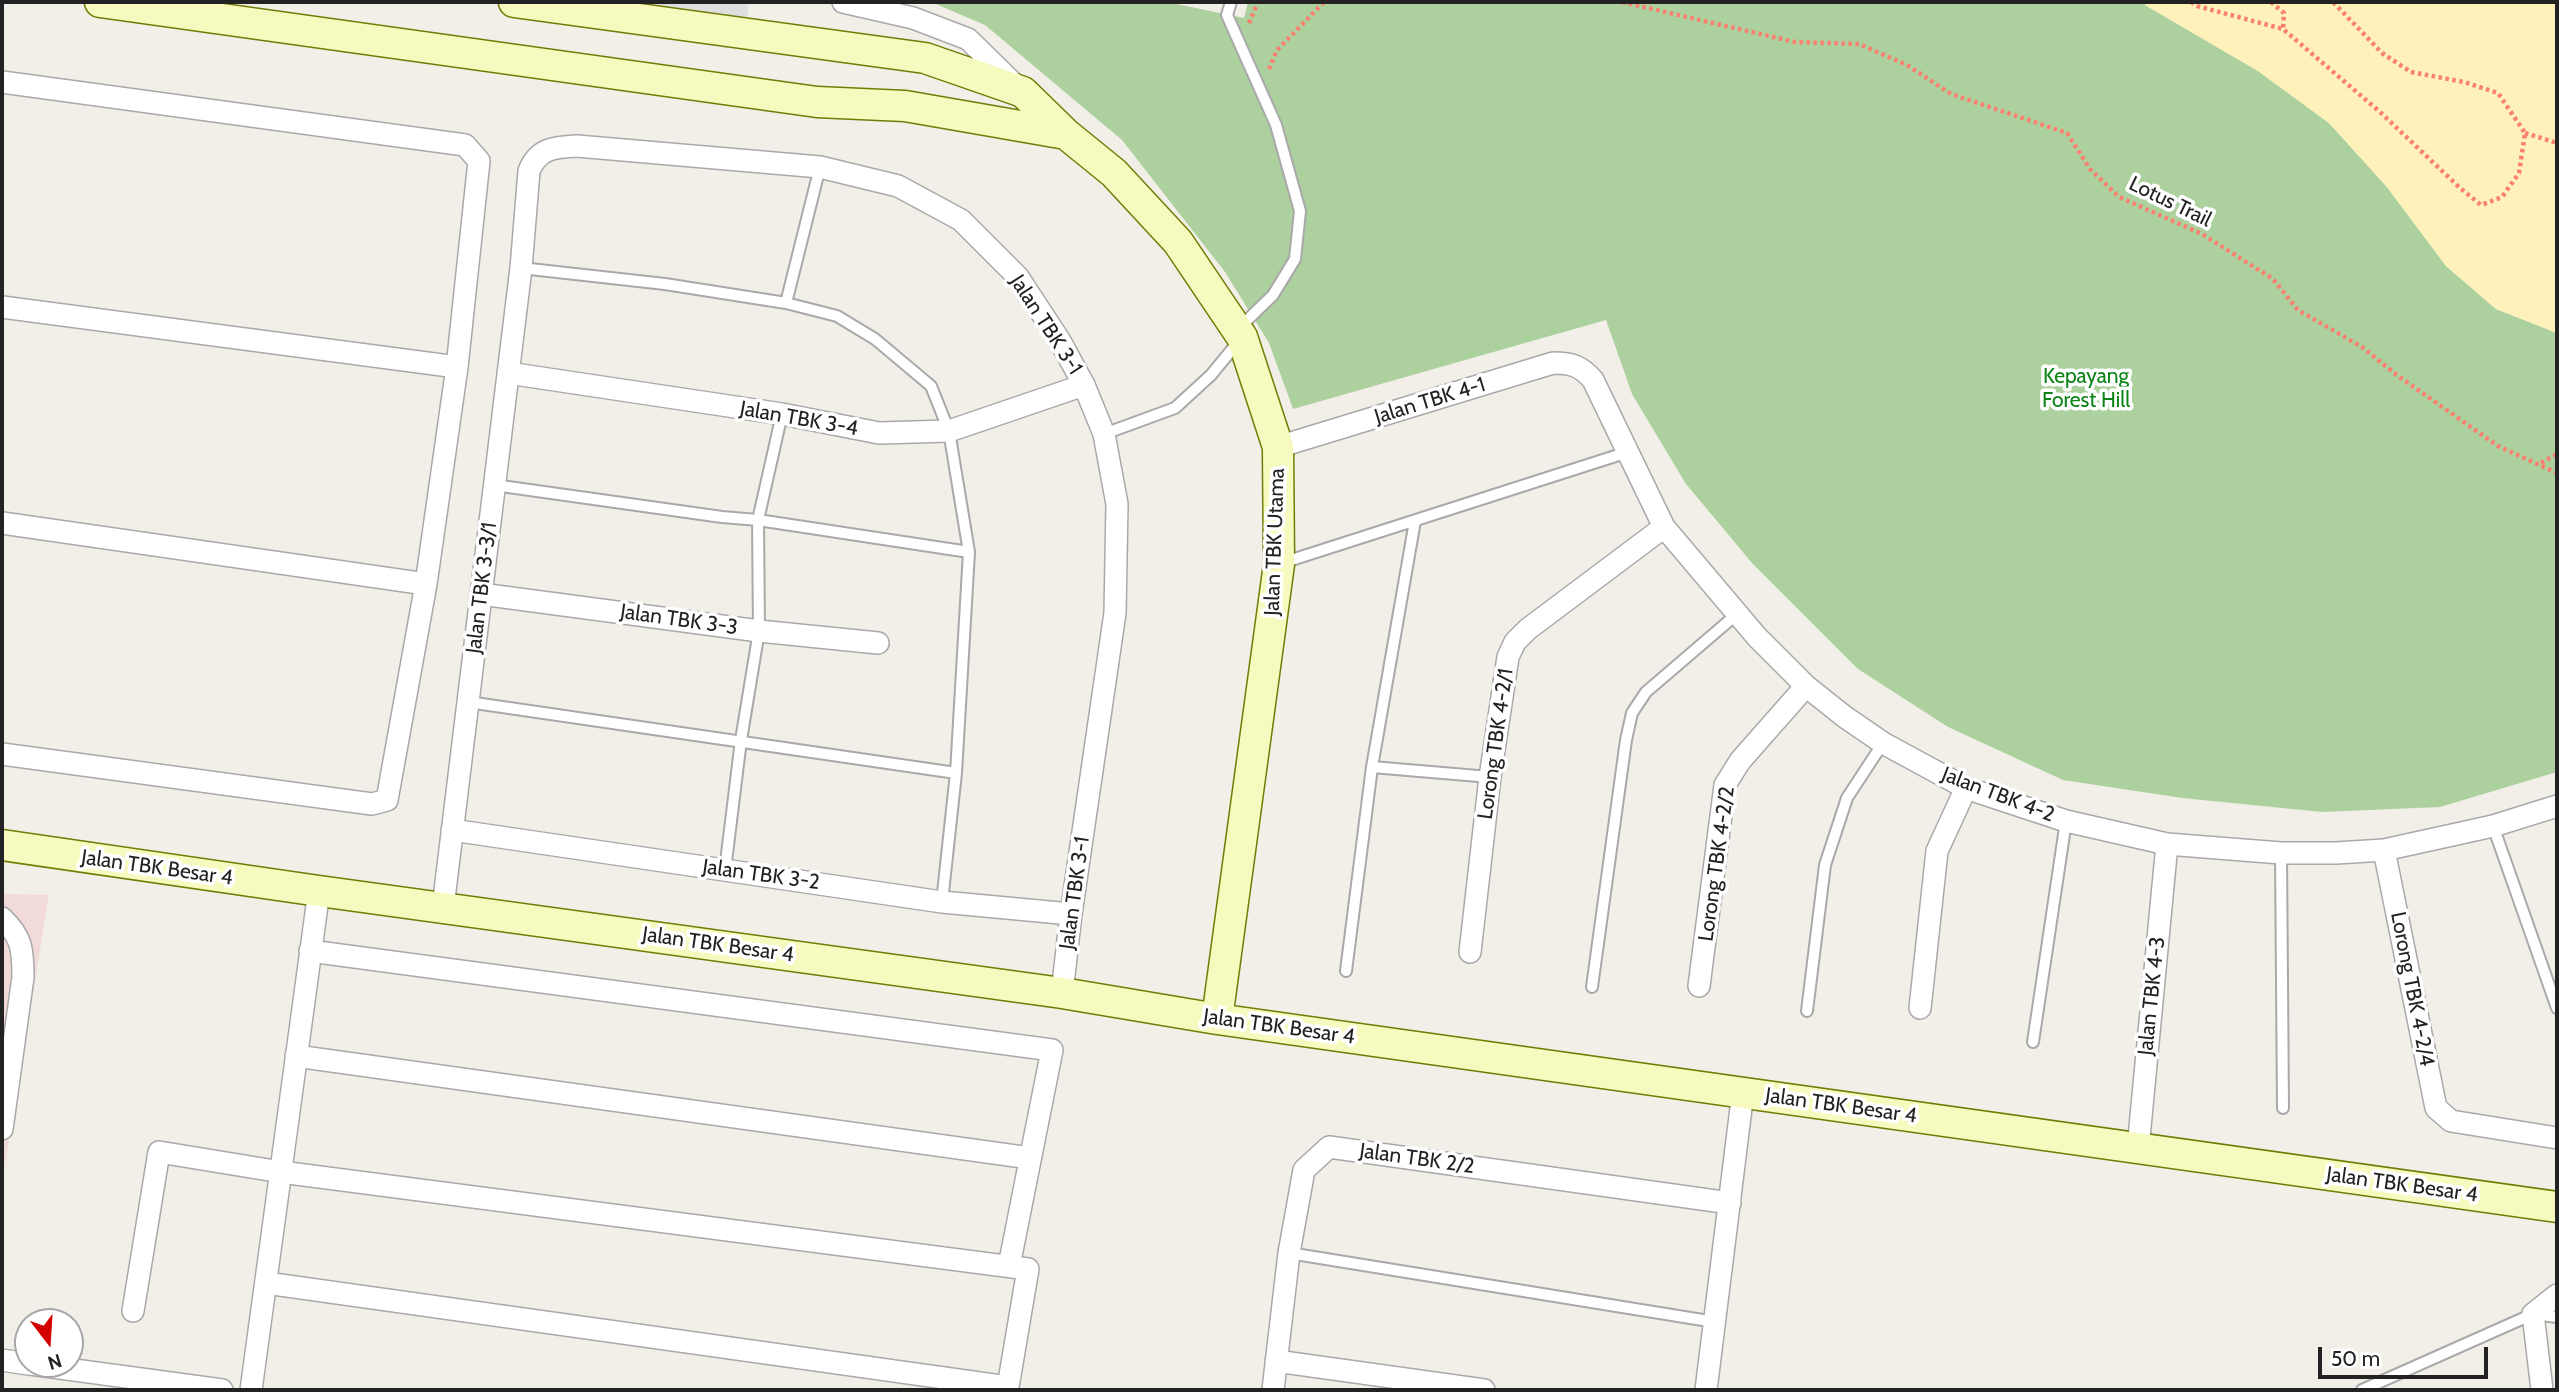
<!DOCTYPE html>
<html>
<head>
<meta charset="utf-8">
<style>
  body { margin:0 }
  #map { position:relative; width:2559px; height:1392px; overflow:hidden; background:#f2efe9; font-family:Cabin,sans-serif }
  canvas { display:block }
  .frame { position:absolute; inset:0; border:4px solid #222; pointer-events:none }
  .north { position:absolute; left:14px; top:1308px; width:70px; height:70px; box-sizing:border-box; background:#fff; border:2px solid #a7a7a7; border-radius:50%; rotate:163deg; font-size:19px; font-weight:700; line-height:28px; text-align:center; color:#222 }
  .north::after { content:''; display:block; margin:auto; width:24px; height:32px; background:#d40000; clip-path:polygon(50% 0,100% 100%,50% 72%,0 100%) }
  .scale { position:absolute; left:2318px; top:1347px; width:170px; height:32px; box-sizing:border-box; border:4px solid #222; border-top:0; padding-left:9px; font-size:21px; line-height:24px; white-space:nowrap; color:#222; -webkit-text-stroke:5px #fff; paint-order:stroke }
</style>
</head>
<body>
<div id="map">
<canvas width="2559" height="1392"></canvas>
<div class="frame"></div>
<div class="north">N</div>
<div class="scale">50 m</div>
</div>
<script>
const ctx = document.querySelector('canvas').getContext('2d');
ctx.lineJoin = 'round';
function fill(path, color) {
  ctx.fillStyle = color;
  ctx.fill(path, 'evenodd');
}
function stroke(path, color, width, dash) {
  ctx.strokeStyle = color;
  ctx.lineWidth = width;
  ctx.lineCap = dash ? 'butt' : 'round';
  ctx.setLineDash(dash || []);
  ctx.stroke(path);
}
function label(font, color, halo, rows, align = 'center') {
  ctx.font = font + ' Cabin,sans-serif';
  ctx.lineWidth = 7;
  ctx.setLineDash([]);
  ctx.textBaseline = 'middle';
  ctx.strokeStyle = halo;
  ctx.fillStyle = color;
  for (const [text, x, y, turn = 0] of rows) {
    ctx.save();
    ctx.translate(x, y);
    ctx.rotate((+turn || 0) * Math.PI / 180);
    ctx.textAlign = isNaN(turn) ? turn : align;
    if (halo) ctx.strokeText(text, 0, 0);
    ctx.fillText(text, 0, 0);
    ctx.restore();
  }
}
const residential = new Path2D(`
  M619,2h130l-2,16z`);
const commercial = new Path2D(`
  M2,894l47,1 -47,287z`);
const forest = new Path2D(`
  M931,2h236l77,16 4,-16h899l-2,3 113,66 71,52 58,64 59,79 50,43 61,24v439l-117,35 -118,5 -140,-14 -119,-18 -115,-53 -90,-58 -106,-106 -66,-79 -54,-90 -26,-74 -313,89 -24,-66 -44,-71 -103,-132 -137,-115z`);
const sand = new Path2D(`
  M2147,2h410v331l-61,-24 -50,-43 -59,-79 -58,-64 -71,-52 -113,-66z`);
const path = new Path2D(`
  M1622,2l173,40 64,2 48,21 44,29 116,39 23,36 29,28 83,37 71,45 25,31 64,37 36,29 100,70 59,27
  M2191,2l6,4 86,23 97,83 80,76 21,17 21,-8 17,-24 6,-40 -27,-40 -34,-11 -53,-10 -29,-19 -49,-51
  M2271,2l13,11 -1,16
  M1249,23l9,-21
  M1269,69l8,-19 47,-48
  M2525,133l32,10
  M2541,463l16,-9`);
const lane = new Path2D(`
  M1231,2l-4,13 49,110 24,86 -5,48 -22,36 -35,34
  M521,268l144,16 121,19 51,13 38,23 56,47 18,45 20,121 -13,221 -14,129
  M786,303l34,-136
  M1104,434l71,-26 36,-33 28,-34
  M494,485l228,32 36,3 211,32
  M1282,563l346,-111
  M468,702l488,71
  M1372,767l43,-246
  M2493,826l64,182
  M2281,853l2,255
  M725,870l16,-130 18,-109 -1,-111 24,-106
  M1346,971l26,-204 118,10
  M1592,987l34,-247 6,-27 14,-21 91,-78
  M1807,1011l18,-146 22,-67 36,-55
  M2033,1042l33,-221
  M1289,1253l426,69
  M2362,1390l171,-76 24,3`);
const street = new Path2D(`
  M843,2l70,16 55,21 50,49
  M2,82l463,63 14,16 -22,206 -31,217 -39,216 -15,4 -370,-50
  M2,307l455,60
  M508,373l274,41 97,19 70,-2 135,-46
  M1278,447l275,-84c19,0 28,3 40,17l71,147 93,110 49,49 39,31 38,26 83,45 100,33 101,23 114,9h55l48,-3 109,-24 64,-20
  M2,523l424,61
  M481,594l278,37 119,12
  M452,830l490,72 129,12
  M2384,850l52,258 15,13 106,17
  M443,907l78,-639 8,-97c9,-23 26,-24 48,-25l243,21 78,19 63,34 57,57 42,64 24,44 20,49 13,70 -2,109 -44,301 -9,79
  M2,918c20,19 21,32 21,59l-21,152
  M310,951l742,99 -43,216
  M1470,952l20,-175 18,-120 7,-15 13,-13 136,-102
  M1699,986l26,-201 15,-24 66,-75
  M1920,1008l17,-157 29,-63
  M296,1056l734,102
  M2138,1148l29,-304
  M133,1311l26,-159 122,20 747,97 -20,118 -742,-104
  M2,1360l26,4
  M1276,1361l208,29
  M30,1364l192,26
  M251,1390l68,-499
  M1273,1390l16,-137 15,-83 25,-23 401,56
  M1706,1390l37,-298
  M2542,1390l-9,-76 24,-19`);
const secondary = new Path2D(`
  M100,2l717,100 88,4 161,28
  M514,2l411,56 98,34 43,42 48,39 64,69 64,95 36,110 1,117 -62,455
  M2,845l317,46 743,102 155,26 1340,188`);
const streetNames = [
  ["Lotus Trail",2170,202,26],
  ["Jalan TBK 3-1",1046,325,57],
  ["Jalan TBK 4-1",1430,401,-17],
  ["Jalan TBK 3-4",799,419,10],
  ["Jalan TBK Utama",1275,542,-88],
  ["Jalan TBK 3-3/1",482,588,-83],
  ["Jalan TBK 3-3",679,620,8],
  ["Lorong TBK 4-2/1",1496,744,-82],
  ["Jalan TBK 4-2",1998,795,21],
  ["Lorong TBK 4-2/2",1717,864,-82],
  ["Jalan TBK Besar 4",157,868,8],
  ["Jalan TBK 3-2",761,875,8],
  ["Jalan TBK 3-1",1075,893,-82],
  ["Jalan TBK Besar 4",718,945,8],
  ["Lorong TBK 4-2/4",2412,989,79],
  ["Jalan TBK 4-3",2152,996,-84],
  ["Jalan TBK Besar 4",1279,1027,8],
  ["Jalan TBK Besar 4",1841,1106,8],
  ["Jalan TBK 2/2",1417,1159,8],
  ["Jalan TBK Besar 4",2402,1185,8]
];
const parkNames = [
  ["Kepayang",2086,377],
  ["Forest Hill",2086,401]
];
fill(residential, '#e0dfdf');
fill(commercial, '#f2dad9');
fill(forest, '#add19e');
fill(sand, '#fff1ba');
stroke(lane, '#a9a9a9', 14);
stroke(street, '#a9a9a9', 24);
stroke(secondary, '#707d05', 33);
stroke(path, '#fa8072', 4.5, [3.5, 3.5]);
stroke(lane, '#fff', 10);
stroke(street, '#fff', 21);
stroke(secondary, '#f7fabf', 30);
label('21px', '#222', '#fff', streetNames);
label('21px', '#0c8416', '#fff', parkNames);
</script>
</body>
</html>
